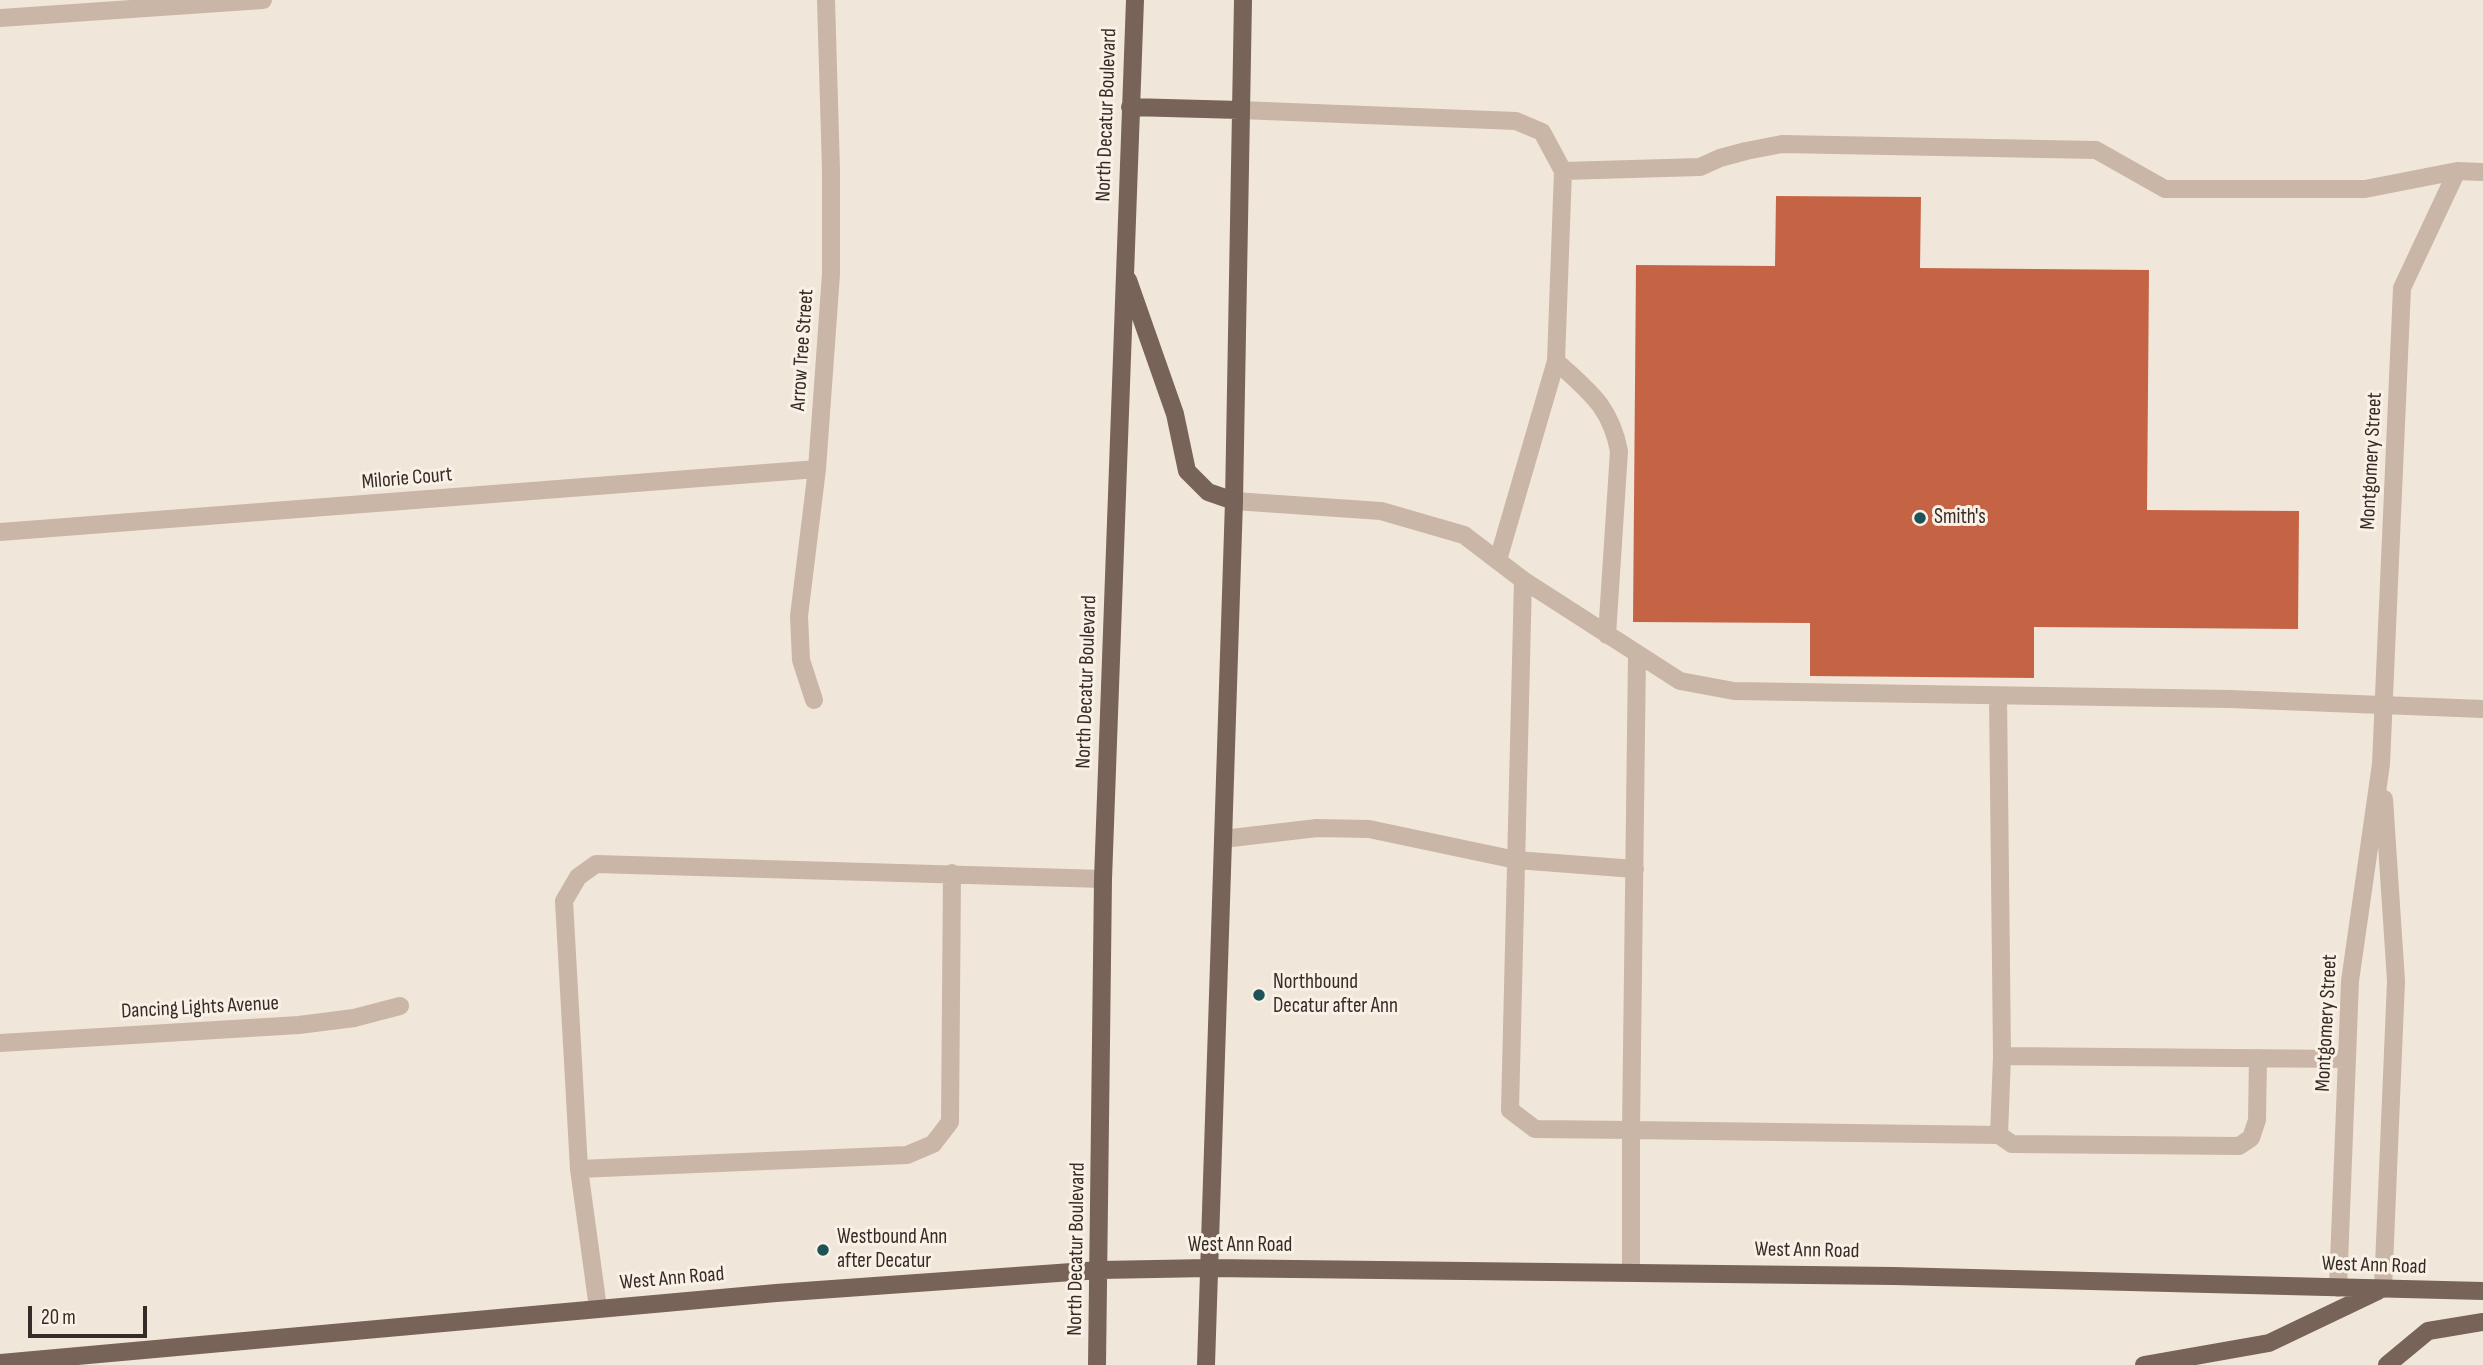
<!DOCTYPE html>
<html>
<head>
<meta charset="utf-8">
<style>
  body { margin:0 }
  #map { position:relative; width:2483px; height:1365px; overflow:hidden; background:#f1e6da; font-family:"Sofia Sans Condensed",sans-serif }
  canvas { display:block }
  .scale { position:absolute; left:28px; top:1306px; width:119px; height:32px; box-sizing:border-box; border:4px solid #352c27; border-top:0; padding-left:9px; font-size:21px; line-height:24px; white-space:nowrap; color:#352c27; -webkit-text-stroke:5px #f9f0e6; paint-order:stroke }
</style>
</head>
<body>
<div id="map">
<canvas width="2483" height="1365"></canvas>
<div class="scale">20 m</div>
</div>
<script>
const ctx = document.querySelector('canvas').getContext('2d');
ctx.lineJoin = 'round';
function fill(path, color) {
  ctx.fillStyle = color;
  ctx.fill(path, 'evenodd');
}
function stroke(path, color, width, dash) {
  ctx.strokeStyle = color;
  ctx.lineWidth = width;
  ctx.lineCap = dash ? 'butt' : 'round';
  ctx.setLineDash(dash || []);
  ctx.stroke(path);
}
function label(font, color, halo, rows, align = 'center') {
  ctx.font = font + ' "Sofia Sans Condensed",sans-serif';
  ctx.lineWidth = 6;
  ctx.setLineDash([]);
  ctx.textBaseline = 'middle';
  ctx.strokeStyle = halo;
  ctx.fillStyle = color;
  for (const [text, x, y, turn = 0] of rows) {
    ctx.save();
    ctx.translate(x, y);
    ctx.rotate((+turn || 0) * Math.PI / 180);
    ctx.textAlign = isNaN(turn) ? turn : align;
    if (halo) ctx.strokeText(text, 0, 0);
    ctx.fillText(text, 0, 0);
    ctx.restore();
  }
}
const building = new Path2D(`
  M1776,196l145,1 -1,71 229,2 -2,240 152,1 -1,118 -264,-2v51l-224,-2v-53l-177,-1 3,-357 139,1z`);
const minor = new Path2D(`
  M0,18l263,-18
  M1240,110l276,11 26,11 21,39 137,-4 20,-9 26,-7 36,-7 314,6 69,39h200l92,-18 26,1
  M1556,361c33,31 54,44 63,90l-12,184
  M1234,501l147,10 83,24 59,45 157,101 54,10 496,8 253,10
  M0,532l817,-63
  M1498,560l58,-199 7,-190
  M1523,580l-13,530 25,19 96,1v142
  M1637,654l-6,476 368,5 13,9 227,2 12,-8 6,-18 1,-62
  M1998,696l4,360
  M814,700l-13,-40 -2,-44 18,-147 14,-195v-104l-5,-170
  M1223,839l94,-11 52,1 147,31 119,9
  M0,1043l299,-18 55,-7 46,-12
  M1999,1135l3,-79 345,3
  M579,1169l328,-14 26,-11 17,-22 2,-249
  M2338,1288l12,-307 31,-217 21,-476 55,-117
  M2383,1289l13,-308 -12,-182
  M598,1308l-19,-139 -15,-268 14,-24 18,-13 507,15`);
const major = new Path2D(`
  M1130,107l110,3
  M1128,280l47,134 12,57 21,21 26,9
  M0,1363l776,-70 324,-23 109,-2 685,8 589,15
  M1097,1365l6,-486 32,-879
  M1206,1365l28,-864 9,-501
  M2144,1365l125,-22 109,-52
  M2387,1365l41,-34 55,-9`);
const markers = [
  [1920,518,7,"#1d5256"],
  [1259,995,7,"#1d5256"],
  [823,1250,7,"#1d5256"]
];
const streetNames = [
  ["North Decatur Boulevard",1107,115,-88],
  ["Arrow Tree Street",803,350,-86],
  ["Montgomery Street",2372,461,-87],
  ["Milorie Court",407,479,-5],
  ["North Decatur Boulevard",1087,682,-88],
  ["Dancing Lights Avenue",200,1008,-3],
  ["Montgomery Street",2327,1023,-87],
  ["West Ann Road",1240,1246],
  ["North Decatur Boulevard",1077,1249,-89],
  ["West Ann Road",1807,1251,1],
  ["West Ann Road",2374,1266,2],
  ["West Ann Road",672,1279,-5]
];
const poiNames = [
  ["Smith's",1934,518],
  ["Northbound",1273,983],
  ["Decatur after Ann",1273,1007],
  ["Westbound Ann",837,1238],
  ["after Decatur",837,1262]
];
fill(building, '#c56445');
stroke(minor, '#c9b6a6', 18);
stroke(major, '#776358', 18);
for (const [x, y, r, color] of markers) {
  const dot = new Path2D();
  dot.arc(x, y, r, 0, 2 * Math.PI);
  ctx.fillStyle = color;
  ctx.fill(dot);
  stroke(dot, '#f9f0e6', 2.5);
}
label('21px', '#352c27', '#f9f0e6', streetNames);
label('21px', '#352c27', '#f9f0e6', poiNames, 'left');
</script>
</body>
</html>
